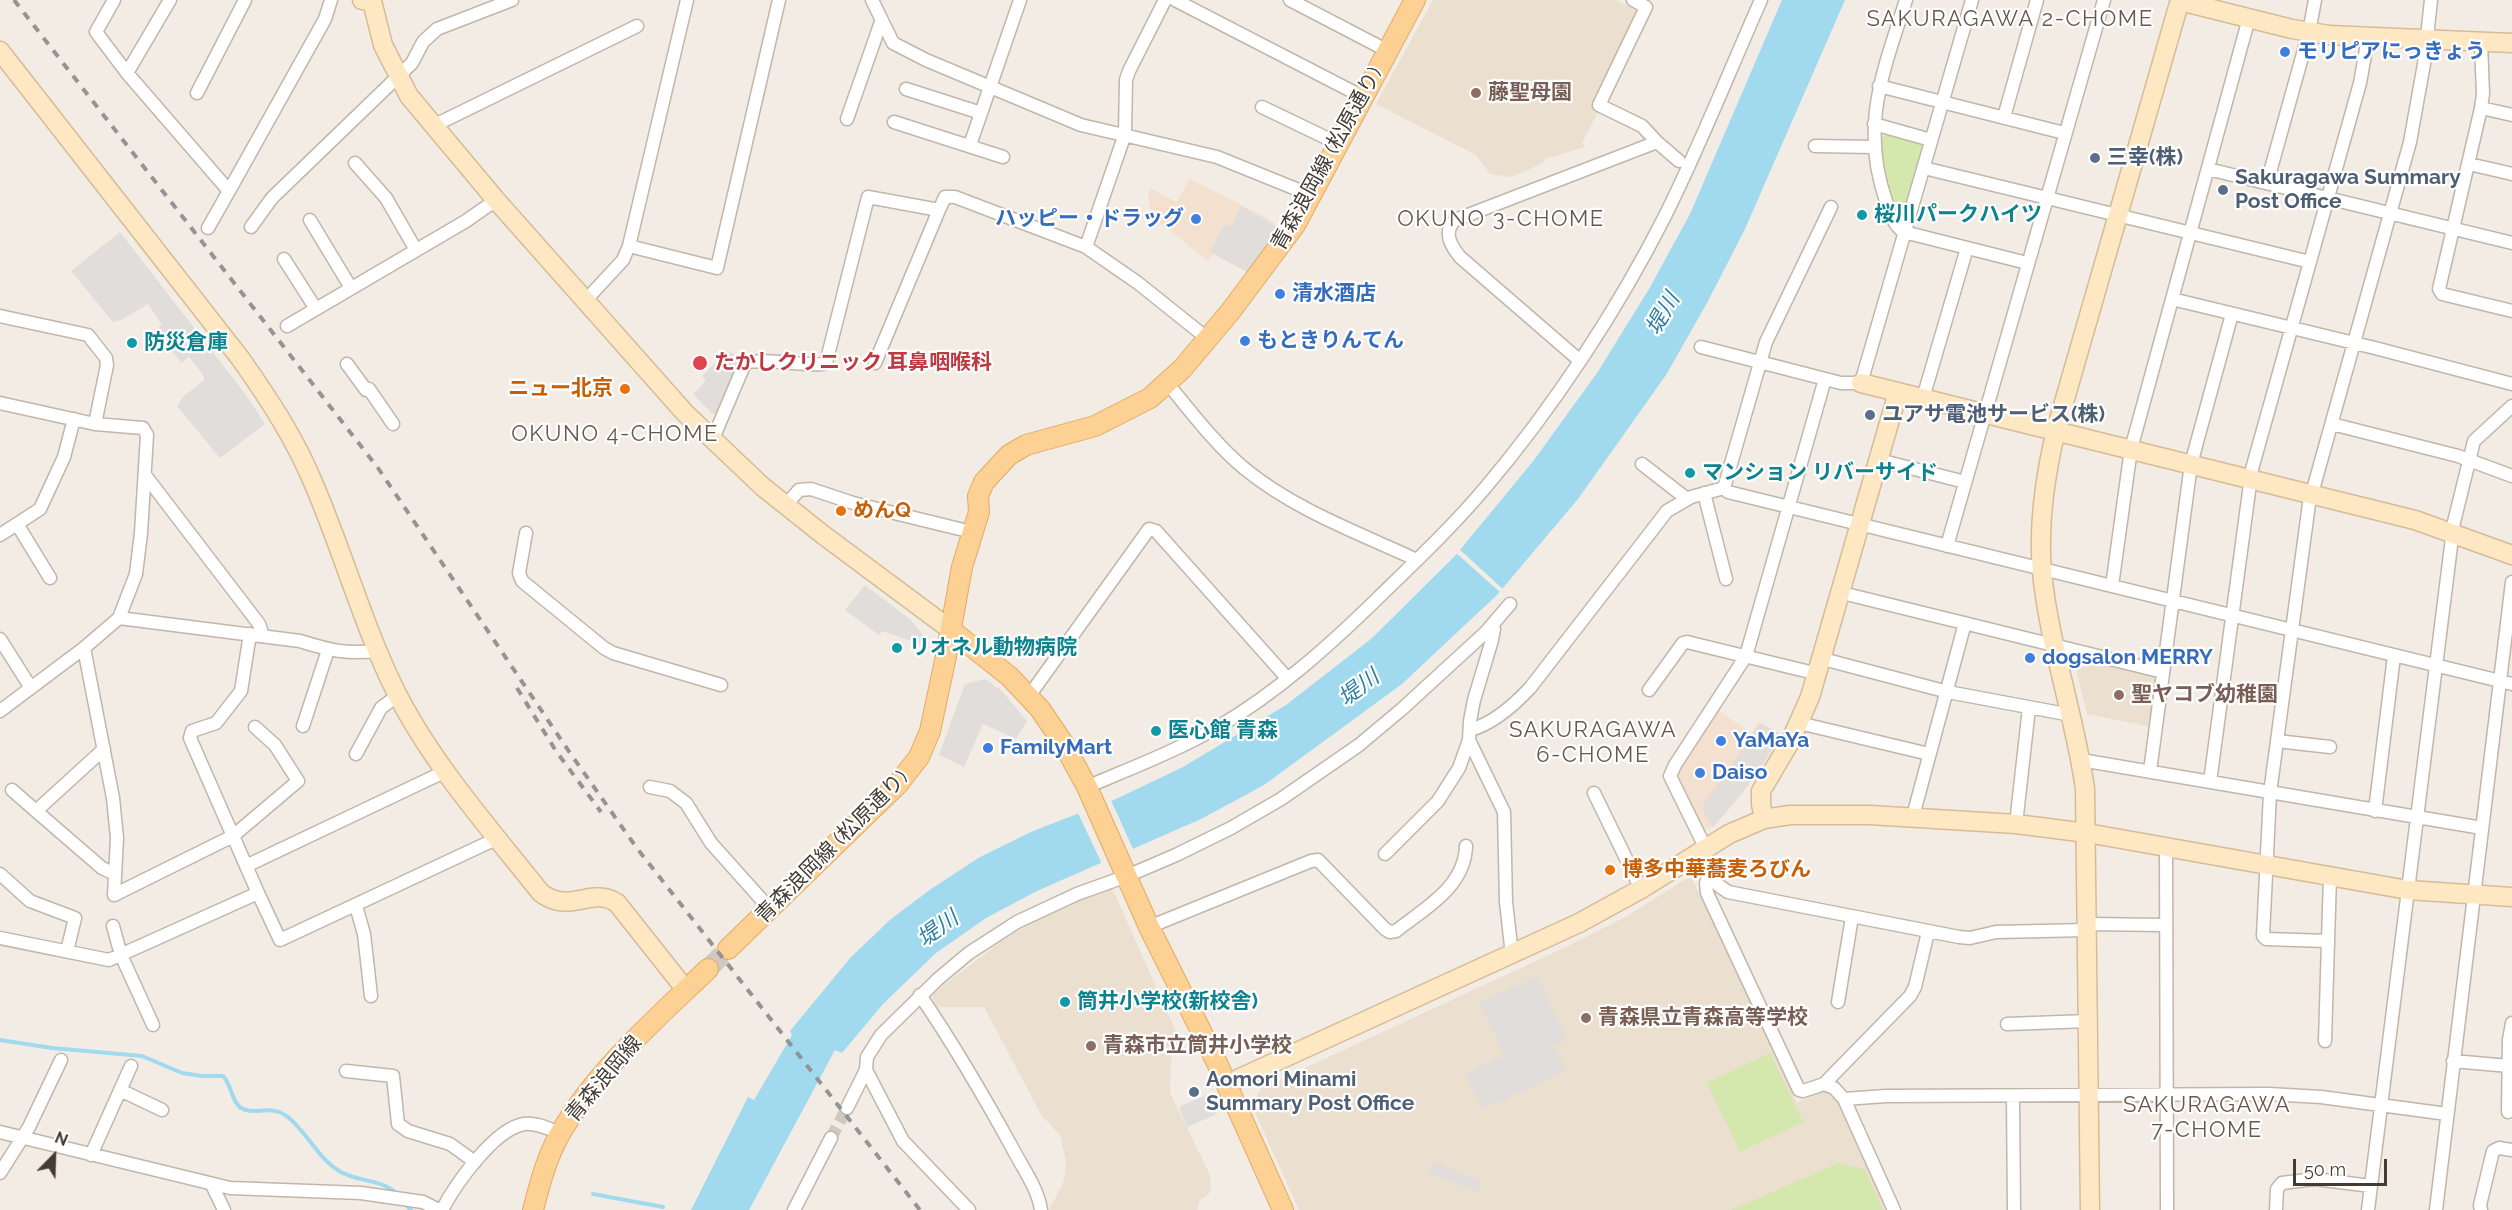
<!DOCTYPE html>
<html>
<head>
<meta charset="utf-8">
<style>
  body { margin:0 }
  #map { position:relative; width:2512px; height:1210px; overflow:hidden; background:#f2ece5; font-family:Raleway,sans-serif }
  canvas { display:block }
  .north { position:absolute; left:24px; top:1126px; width:60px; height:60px; -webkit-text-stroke:4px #fff; paint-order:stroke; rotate:23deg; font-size:16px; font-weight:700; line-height:24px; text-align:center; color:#443c34 }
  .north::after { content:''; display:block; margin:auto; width:21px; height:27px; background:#443c34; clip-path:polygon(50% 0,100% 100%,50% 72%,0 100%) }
  .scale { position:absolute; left:2293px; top:1159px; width:94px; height:27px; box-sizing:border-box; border:3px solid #443c34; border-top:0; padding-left:8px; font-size:18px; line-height:21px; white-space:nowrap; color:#443c34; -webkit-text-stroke:4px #fff; paint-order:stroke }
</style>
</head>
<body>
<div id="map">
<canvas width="2512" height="1210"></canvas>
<div class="north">N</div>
<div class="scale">50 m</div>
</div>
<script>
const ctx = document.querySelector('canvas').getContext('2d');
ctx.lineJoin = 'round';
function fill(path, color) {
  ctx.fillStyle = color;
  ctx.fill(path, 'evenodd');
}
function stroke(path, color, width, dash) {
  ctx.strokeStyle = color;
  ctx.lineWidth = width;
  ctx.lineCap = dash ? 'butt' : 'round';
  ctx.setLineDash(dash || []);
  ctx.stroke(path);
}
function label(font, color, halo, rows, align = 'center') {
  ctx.font = font + ' Raleway,"Noto Sans JP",sans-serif';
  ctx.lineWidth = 4.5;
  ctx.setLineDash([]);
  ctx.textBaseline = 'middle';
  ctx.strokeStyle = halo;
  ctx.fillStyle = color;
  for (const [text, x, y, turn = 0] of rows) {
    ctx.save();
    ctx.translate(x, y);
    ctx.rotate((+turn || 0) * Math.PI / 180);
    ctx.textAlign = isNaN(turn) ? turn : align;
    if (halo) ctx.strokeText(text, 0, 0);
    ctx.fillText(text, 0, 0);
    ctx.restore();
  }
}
const commercial = new Path2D(`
  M1189,179l78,39 12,10 -30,45 -36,-19 -5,7 -47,-37 -10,-10 -3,-17 2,-9 27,14z
  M1717,710l35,23 7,-11 22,12 -17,30 -30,40 -21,23 -9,3 -27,-57z`);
const education = new Path2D(`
  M1433,0h183l23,12 -47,94 7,4 -17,33 3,4 -40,12 -4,5 -30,13 -21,-3 -14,-19 -100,-51z
  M2073,656l85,21 -7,50 -64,-13z
  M1691,876l106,227 23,-13 15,7 51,113h-587l-46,-102 7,-19 308,-143 59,-30z
  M1111,886l69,154 -6,9 -3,13 -1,31 39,80 2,11 -2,10 -9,6 -3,10h-148l13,-24 3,-11 1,-14 -6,-26 -18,-19 -58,-109h-47l-6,-12 71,-54 42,-26 31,-16z`);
const green = new Path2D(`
  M1886,135l37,8 2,3 -21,69 -5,1 -16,-43 -2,-36z
  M1770,1053l33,69 -63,30 -33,-69z
  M1839,1163l26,7 18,40h-152z`);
const parking = new Path2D(`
  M1241,206l37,22 -29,45 -39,-21 14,-28 7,3z
  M120,232l126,163 19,29 -45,34 -43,-52 6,-9 21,-17v-4l-15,-19 -8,6 -25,-33 6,-6 -14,-20 -27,16 -8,2 -42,-51z
  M728,351l13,7 -22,55 -6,1 -20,-20 13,-13 -4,-5z
  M865,585l46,35 13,16 -1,9 -41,-14 -3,4 -34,-25z
  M985,679l17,12 25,30 -11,18 -33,-15 -19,43 -25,-12 26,-71z
  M1761,723l19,11 -24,41 -43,52 -11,-19 10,-18h2z
  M1537,977l30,63 -13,6 12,25 -83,38 -17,-35 39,-18 -26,-54z
  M1208,1094l9,20 -30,13 -8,-20z
  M1432,1162l50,19 -4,11 -50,-19z`);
const water = new Path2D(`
  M1782,0h63l-100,229 -38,74 -41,72 -88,124 -81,96 -95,89 -138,101 -63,34 -164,72 -51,27 -50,35 -53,51 -41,49 -7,-3 -86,160h-58l57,-113 6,3 38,-65 -2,-4 61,-74 40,-38 40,-30 49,-32 53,-26 83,-32 67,-32 103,-62 85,-66 84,-83 79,-96 63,-87 52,-84 41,-75z`);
const pier = new Path2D(`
  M1458,548l47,43 -3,3 -47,-42z
  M1110,798l24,53 -32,13 -25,-53z`);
const stream = new Path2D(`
  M0,1040l52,8 90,8 40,17 20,3h21c9,9 8,25 18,32 15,9 29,-6 48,10 19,16 29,40 50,53 20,12 43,7 59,24
  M593,1194l70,13
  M404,1203l7,7`);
const streetTunnel = new Path2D(`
  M831,1138l16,-30`);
const primaryTunnel = new Path2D(`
  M708,969l20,-20`);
const street = new Path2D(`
  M114,0l-18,32 31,41 102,118 -21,37
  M872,0l21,43 33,17 155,65 136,32 94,38
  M1175,0l188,97
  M1290,0l98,51
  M1906,0c-23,72 -46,126 -20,201 4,11 7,24 18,31l123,31
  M2481,42l2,52 -2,14 -42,181 3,5 70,17
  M127,73l43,-73
  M1879,86l185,47
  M906,89l75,24
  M197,93l48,-93
  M1262,107l77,37
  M2481,108l31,7
  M2004,117l33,-117
  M847,119l34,-97
  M894,122l109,35
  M1874,124l57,16
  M433,126l204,-100
  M1657,142l22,19
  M970,145l50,-145
  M1815,146l58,1
  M355,163l31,35 30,52
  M2469,164l43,10
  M1924,168l386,94
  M2208,169l304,74
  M2267,183l42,-151 6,-32
  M229,191l96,-172 6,-19
  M1831,207l-65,135 -42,146 4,4 784,192
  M310,220l41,68
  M251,227l21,-29 140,-135 11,-21 14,-13 75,-29
  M629,246l88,22 62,-268
  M1086,247l39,-113 1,-54 3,-9 36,-71
  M284,259l32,50
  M2172,299l203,49 137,36
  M585,301l38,-41 6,-14 58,-246
  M0,316l88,19 18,23 1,7 -12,59
  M287,326l179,-105 30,-21
  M1701,347l140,36h20l111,-383
  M1579,360l-119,-103c-10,-12 -17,-25 -5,-37l202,-78 -15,-16 -43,-21 47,-98 -13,-7
  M875,363l64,-153
  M347,364l19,26
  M1168,384c24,29 48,61 77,85 50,41 114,64 172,91
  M369,389l24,35
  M1923,398l44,-150
  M0,403l95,21 48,4 4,7 -6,98 -5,41 -17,44 -35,30 -84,63
  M2332,424l126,32 54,20
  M712,441l33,-78c19,-6 72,5 81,0l42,-166 71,13 6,-13h10l131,50 52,36 70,56
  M1879,460l86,22
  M1642,464l45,35
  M145,475l114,149 4,12
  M1704,493l22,86
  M786,505l13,-15 12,-1 42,14 119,29
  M17,524l33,54
  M526,533l-7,40 3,8 82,67 9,5 108,32
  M0,535l40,-26 24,-52 10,-38
  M1947,546l157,-546
  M2112,586l19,-137 118,-431
  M1842,593l321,79
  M119,618l181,23c32,10 45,13 79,10
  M0,639l31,49
  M84,648l29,150 4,40 -3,57 119,-59 65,-55 -23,-36 -20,-18
  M1823,659l125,33 123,23
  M1649,690l34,-47 4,-1 131,32
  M1029,696l120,-167 7,2 131,147
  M1799,723l130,31
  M303,726l25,-76
  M1470,730c22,-6 44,-25 60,-42l137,-177 24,-14 33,-9
  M1469,740l35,72 2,90 6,53
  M2277,741l53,6
  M104,749l-68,62 66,57 13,6
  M356,754l25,-46 17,-13
  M2081,760l401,68
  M2150,771l41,-307 41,-150
  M2210,782l42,-313 108,-386 8,-45
  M650,787l20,4 16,12 25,40 59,66
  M1087,787c44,-19 89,-36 131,-60 60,-35 113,-83 162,-131 36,-35 73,-70 105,-108 68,-80 133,-179 180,-272 35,-70 64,-144 96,-216
  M12,790l24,21
  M1594,793l47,96
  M2375,811l19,-155
  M1913,816l52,-193
  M2016,824l13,-116
  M2166,846l1,364
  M1706,849l-36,-73 5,-11 71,-109 79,-277
  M1385,854l53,-53 21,-33 10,-28 1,-19 4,-21 18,-60 2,-11 -2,-4
  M1696,855l22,30 10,7 231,45 11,1 26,-6 91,-2
  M246,866l200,-95
  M0,874l30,27 45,17 -8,33
  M1710,874l-4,9 1,10 92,197 4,1 21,-7 86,-88 5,-9 13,-55
  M258,893l22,47 218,-102
  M356,906l8,28 7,62
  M2087,924l78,1
  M113,926l8,29 32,70
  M1149,927l162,-66 7,-1 67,69 5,3 6,-1c29,-23 69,-44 70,-85
  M0,938l109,22 149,-67 -68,-155 2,-7 24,-8 25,-32 9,-57
  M2327,941l-61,-2 -3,-3 7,-143 39,-289 101,-362 14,-78 7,-64
  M920,995c34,50 65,103 94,156 10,19 24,38 27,59
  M1838,1002l14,-85
  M2007,1024l81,-3
  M2325,1041l5,-165
  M2453,1061l56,5
  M866,1070l37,71 66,69
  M346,1071l47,5 5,48 10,7 42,13 25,18
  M1824,1084l10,4 10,11 50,111
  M120,1090l42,20
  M2013,1096l1,114
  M1844,1099l42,-3 383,-2 52,3 126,17
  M847,1108l19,-38 1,-13 14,-22 57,-56 31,-26 48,-31 60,-28 50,-18 49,-21 55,-27 50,-29 78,-54 43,-36 84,-77 24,-28
  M2508,1112l1,-72 3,-17
  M0,1132l230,56 131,5 62,9 16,8
  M91,1155l40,-89
  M0,1173l29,-46 32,-67
  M212,1185l12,25
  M442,1210c13,-25 52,-81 82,-86 12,-2 25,5 36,9
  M794,1210l37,-72
  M2276,1210l1,-21 5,-6 33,-4 56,7
  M2368,1210l86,-688 20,-81 38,-35
  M2436,1210l76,-628
  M2481,1210l-1,-5 13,-54 6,-3 13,2`);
const secondary = new Path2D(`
  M362,0l10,1 11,44 26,51 87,104 189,213 78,74 59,47 129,96
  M2180,1l112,28 37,6 183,8
  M0,51l240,307c29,41 56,82 75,129 29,68 49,141 82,207 37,72 94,136 144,199 30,22 50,-7 76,10l69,87
  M1861,383l554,137 97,35
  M1764,819l-3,-15v-13l29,-49 20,-45 88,-305
  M1227,1084l352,-161 62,-34 88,-55 35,-15 26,-4h80l146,9 71,9 321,57 104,7
  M2090,1210l-5,-421c-10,-73 -36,-144 -43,-217 -4,-47 3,-96 14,-142l124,-430`);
const primary = new Path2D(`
  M951,630l59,47 30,32 23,34 24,44 62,140 68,136 66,147
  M728,949l170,-165 21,-27 11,-26 16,-75 16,-89 17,-55 -1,-16 6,-14 25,-27 17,-10 69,-19 55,-28 32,-29 48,-57 65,-87 120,-225
  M533,1210c7,-27 14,-54 28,-78 37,-63 95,-113 147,-163`);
const rail = new Path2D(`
  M14,0l364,468 190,282 68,97 284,363
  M517,688l39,63 45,61`);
const markers = [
  [2285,52,6,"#3f7fe0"],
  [1476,93,6,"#8d6e63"],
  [2095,158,6,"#5c6f8a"],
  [2223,190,6,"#5c6f8a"],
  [1862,215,6,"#0f9aa8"],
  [1196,219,6,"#3f7fe0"],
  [1280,294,6,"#3f7fe0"],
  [1245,341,6,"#3f7fe0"],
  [132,343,6,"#0f9aa8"],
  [700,363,8,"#e0444e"],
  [625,389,6,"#e8710a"],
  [1870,415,6,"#5c6f8a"],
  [1690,473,6,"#0f9aa8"],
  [841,511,6,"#e8710a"],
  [897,648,6,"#0f9aa8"],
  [2030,658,6,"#3f7fe0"],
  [2119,695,6,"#8d6e63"],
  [1156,731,6,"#0f9aa8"],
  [1721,741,6,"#3f7fe0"],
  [988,748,6,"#3f7fe0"],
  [1700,773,6,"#3f7fe0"],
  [1610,870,6,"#e8710a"],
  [1065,1002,6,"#0f9aa8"],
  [1586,1018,6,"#8d6e63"],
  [1091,1046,6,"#8d6e63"],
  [1194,1092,6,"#5c6f8a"]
];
const shopNames = [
  ["モリピアにっきょう",2297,52],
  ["ハッピー・ドラッグ",1184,219,"right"],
  ["清水酒店",1292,294],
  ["もときりんてん",1257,341],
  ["dogsalon MERRY",2042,658],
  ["YaMaYa",1733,741],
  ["FamilyMart",1000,748],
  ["Daiso",1712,773]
];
const educationNames = [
  ["藤聖母園",1488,93],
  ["聖ヤコブ幼稚園",2131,695],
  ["青森県立青森高等学校",1598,1018],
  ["青森市立筒井小学校",1103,1046]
];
const serviceNames = [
  ["三幸(株)",2107,158],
  ["Sakuragawa Summary",2235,178],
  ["Post Office",2235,202],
  ["ユアサ電池サービス(株)",1882,415],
  ["Aomori Minami",1206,1080],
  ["Summary Post Office",1206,1104]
];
const streetNames = [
  ["青森浪岡線 (松原通り)",1327,159,-61],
  ["青森浪岡線 (松原通り)",832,847,-45],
  ["青森浪岡線",604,1079,-50]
];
const cultureNames = [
  ["桜川パークハイツ",1874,215],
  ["防災倉庫",144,343],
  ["マンション リバーサイド",1702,473],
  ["リオネル動物病院",909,648],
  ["医心館 青森",1168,731],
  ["筒井小学校(新校舎)",1077,1002]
];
const healthNames = [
  ["たかしクリニック 耳鼻咽喉科",714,363]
];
const foodNames = [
  ["ニュー北京",613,389,"right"],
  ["めんQ",853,511],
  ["博多中華蕎麦ろびん",1622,870]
];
const neighbourhoodNames = [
  ["SAKURAGAWA 2-CHOME",2010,19],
  ["OKUNO 3-CHOME",1501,219],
  ["OKUNO 4-CHOME",615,434],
  ["SAKURAGAWA",1593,730],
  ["6-CHOME",1593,755],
  ["SAKURAGAWA",2207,1105],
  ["7-CHOME",2207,1130]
];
const waterNames = [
  ["堤川",1663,314,-60],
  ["堤川",1359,688,-37],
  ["堤川",938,929,-36]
];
fill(commercial, '#f4e0cf');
fill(education, '#ebdfcf');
fill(green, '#d4e7ad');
fill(parking, '#e0ddda');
fill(water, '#a1daef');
fill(pier, '#f2ece5');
stroke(stream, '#a1daef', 4);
stroke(streetTunnel, '#cfc9c2', 12, [12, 6]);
stroke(primaryTunnel, '#cfc9c2', 20, [20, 10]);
stroke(street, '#c0b6aa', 15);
stroke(secondary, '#d5bc97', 21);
stroke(primary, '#e2ab63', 22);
stroke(street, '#fff', 12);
stroke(secondary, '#fee8c3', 18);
stroke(primary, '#fdd193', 20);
stroke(rail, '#949494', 4, [8, 8]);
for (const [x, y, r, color] of markers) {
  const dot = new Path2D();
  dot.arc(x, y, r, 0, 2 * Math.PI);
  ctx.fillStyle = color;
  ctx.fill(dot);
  stroke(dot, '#fff', 2);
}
label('bold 21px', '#366cbe', '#fff', shopNames, 'left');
label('bold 21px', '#785e54', '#fff', educationNames, 'left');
label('bold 21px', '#4e5e75', '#fff', serviceNames, 'left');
label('21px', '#443c34', '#fff', streetNames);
label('bold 21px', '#0d838f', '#fff', cultureNames, 'left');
label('bold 21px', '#be3a42', '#fff', healthNames, 'left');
label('bold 21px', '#c56008', '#fff', foodNames, 'left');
ctx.letterSpacing = '1.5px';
label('22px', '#67584c', '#fff', neighbourhoodNames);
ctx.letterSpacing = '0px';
label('italic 22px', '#2c7e9f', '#fff', waterNames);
</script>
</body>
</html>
